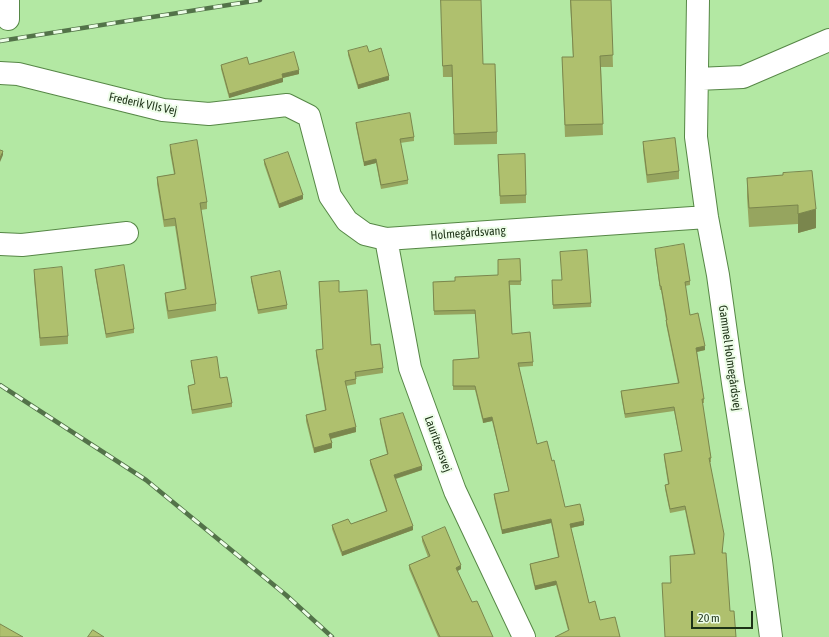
<!DOCTYPE html>
<html>
<head>
<meta charset="utf-8">
<style>
  body { margin:0 }
  #map { position:relative; width:829px; height:637px; overflow:hidden; background:#b3e8a3; font-family:"Asap Condensed",sans-serif }
  canvas { display:block }
  .scale { position:absolute; left:691px; top:611px; width:62px; height:18px; box-sizing:border-box; border:2px solid #1d3217; border-top:0; padding-left:5px; font-size:12px; line-height:14px; white-space:nowrap; color:#1d3217; -webkit-text-stroke:3px #edfde8; paint-order:stroke }
</style>
</head>
<body>
<div id="map">
<canvas width="829" height="637"></canvas>
<div class="scale">20 m</div>
</div>
<script>
const ctx = document.querySelector('canvas').getContext('2d');
ctx.lineJoin = 'round';
function stroke(path, color, width, dash) {
  ctx.strokeStyle = color;
  ctx.lineWidth = width;
  ctx.lineCap = dash ? 'butt' : 'round';
  ctx.setLineDash(dash || []);
  ctx.stroke(path);
}
function fill(path, color) {
  ctx.fillStyle = color;
  ctx.fill(path, 'evenodd');
}
function label(font, color, halo, rows, align = 'center') {
  ctx.font = font + ' "Asap Condensed",sans-serif';
  ctx.lineWidth = 4;
  ctx.setLineDash([]);
  ctx.textBaseline = 'middle';
  ctx.strokeStyle = halo;
  ctx.fillStyle = color;
  for (const [text, x, y, turn = 0] of rows) {
    ctx.save();
    ctx.translate(x, y);
    ctx.rotate((+turn || 0) * Math.PI / 180);
    ctx.textAlign = isNaN(turn) ? turn : align;
    if (halo) ctx.strokeText(text, 0, 0);
    ctx.fillText(text, 0, 0);
    ctx.restore();
  }
}
const minor = new Path2D(`
  M8,0v19
  M698,0l-2,137 11,80 11,58 15,108 28,178 10,76
  M0,73l18,1 145,36 46,4 78,-9 22,11 21,80 17,25 18,13 21,5 321,-22
  M697,79l46,-2 86,-37
  M386,239l24,129 45,123 69,146
  M0,244l22,1 105,-12`);
const rail = new Path2D(`
  M0,41l260,-41
  M0,385l146,95 140,115 46,42`);
const wall = new Path2D(`
  M441,0l42,64 14,68v12l-43,1 -2,-68h-9z
  M570,0h41l2,67h-12l2,68 -38,2 -3,-80h11z
  M348,51l21,1 20,28 -31,9 -10,-34z
  M221,65l78,9 -16,4v4l-54,16 -8,-29z
  M356,123l58,14v4l-14,2 8,37v4l-27,5 -5,-26 -12,3 -8,-39z
  M643,142l36,29v8l-32,4 -4,-33z
  M170,145l37,57v7l-6,1 15,94v7l-48,8 -3,-19v-7l20,-3 -10,-64 -11,1 -7,-43v-7l17,-3 -4,-22z
  M498,155l28,40v8l-26,1z
  M264,160l39,39 -24,9 -15,-44z
  M783,175l33,53 -18,5v-9l-49,3 -2,-30v-19z
  M655,249l35,32v4l-5,1 5,29 15,35 -8,2 7,47v4h-2l9,55v4h-1l13,91 7,58 6,26 -65,-54 23,-28 -9,-45 -15,3 -5,-24v-4l3,-1 -4,-26v-4l18,-3 -8,-40 -49,7 -4,-23v-4l57,-8 -12,-59v-4l-5,-30h-1l-5,-37z
  M520,259l1,26h-11l2,49 21,28v4l-14,1 18,77 15,17 13,46 19,18 -13,3 18,75 6,-2 -27,29 -12,-45 -21,5 -5,-22v-4l28,-7 -7,-34 -49,11 -8,-36v-4l15,-3 -17,-70 -9,2 -8,-33h-22v-30l26,-2 -4,-44 -41,1 -1,-33 22,-1 43,-6z
  M34,270l34,66v8l-28,2 -6,-68z
  M95,270l39,59v4l-28,5 -11,-64z
  M251,277l36,28v4l-29,5 -7,-33z
  M319,282l20,10 44,76v5l-27,4v7l-10,2 10,46 -25,7 1,9 -18,5 -8,-32v-6l19,-5 -9,-55v-5l7,-1z
  M552,284l39,19v4l-38,2z
  M191,361l29,17 12,25v4l-40,7 -4,-24v-4l7,-2 -4,-19z
  M380,419l42,51 -26,9 17,51 -71,26 -10,-27v-4l19,-1 35,-13 -16,-47v-4l17,-6 -7,-31z
  M422,537l39,32 -4,2 15,31 21,35h-55l-29,-68v-4l19,-8 -6,-16z`);
const shadedWall = new Path2D(`
  M299,70v4l-17,4v-4z
  M389,76v4l-31,9v-4z
  M283,78v4l-54,16v-4z
  M3,151v4l-3,7v-4z
  M376,159v4l-12,3v-4z
  M303,195v4l-24,9v-4z
  M816,209v19l-18,5v-19z
  M705,346v4l-9,2v-4z
  M492,417v4l-9,2v-4z
  M356,427v5l-27,7v-5z
  M332,443v5l-18,5v-5z
  M422,466v4l-28,9v-4z
  M551,519v4l-49,11v-4z
  M584,521v4l-14,3v-4z
  M413,526v4l-71,26v-4z
  M461,565v4l-5,3v-4z
  M556,581v4l-21,5v-4z`);
const building = new Path2D(`
  M441,0h40l2,64h12l2,68 -43,2 -2,-69 -9,1z
  M571,0h40l2,55 -13,1 3,68 -38,1 -3,-68h11z
  M367,46l2,6 12,-4 8,28 -31,9 -10,-34z
  M294,52l5,18 -17,4 1,4 -54,16 -8,-29 26,-8 2,7z
  M410,113l4,24 -14,2 8,41 -27,5 -5,-26 -12,3 -8,-39z
  M675,138l4,33 -32,4 -4,-33z
  M197,140l10,62 -7,1 16,101 -48,7 -3,-18 21,-4 -11,-71 -11,2 -7,-43 18,-3 -5,-29z
  M0,150l3,1 -3,7z
  M288,152l15,43 -24,9 -15,-44z
  M525,154l1,41 -26,1 -2,-41z
  M812,171l4,38 -18,5v-9l-49,3 -2,-30 36,-3v-2z
  M684,244l6,37 -5,1 5,33 8,-2 7,33 -9,2 8,51h-2l9,59h-2l15,76 -2,19h4l4,58h4l2,26h-71l-3,-54h9l-1,-27 25,-2 -10,-48 -15,3 -5,-24 4,-1 -5,-30 18,-3 -8,-44 -49,7 -4,-23 58,-8 -13,-63h1l-6,-34h-1l-5,-37z
  M587,250l4,53 -38,2 -1,-25h10l-2,-28z
  M520,259l1,22h-12l3,53 18,-2 3,30 -15,1 19,81 10,-3 5,20 2,-1 11,47 15,-3 4,17 -14,3 19,79 6,-2 5,19 15,-3 5,20h-65l14,-7 -13,-49 -21,5 -5,-22 29,-7 -8,-38 -49,11 -8,-36 15,-3 -17,-74 -9,2 -8,-33h-22v-26l26,-2 -4,-48 -41,1 -1,-29 22,-1v-4l43,-2v-15z
  M124,265l10,64 -28,5 -11,-64z
  M62,267l6,69 -28,2 -6,-68z
  M280,271l7,34 -29,5 -7,-33z
  M339,281v11l28,-2 4,55 9,-1 3,24 -28,4 1,7 -11,2 11,46 -27,7 3,9 -18,5 -8,-33 20,-5 -10,-60 7,-1 -4,-67z
  M217,357l3,21 7,-1 5,26 -40,7 -4,-24 7,-2 -4,-23z
  M403,413l19,53 -28,9 19,51 -71,26 -10,-27 16,-6 3,5 36,-13 -17,-51 18,-6 -8,-35z
  M445,527l16,38 -5,3 16,34 5,-1 16,36h-53l-6,-13 -25,-59 21,-9 -8,-19z
  M0,624l23,13h-23z
  M93,630l11,7h-16z`);
const streetNames = [
  ["Frederik VIIs Vej",143,104,12],
  ["Holmegårdsvang",468,233,-4],
  ["Gammel Holmegårdsvej",730,358,82],
  ["Lauritzensvej",438,444,70]
];
stroke(minor, '#568746', 24);
stroke(minor, '#fff', 22);
stroke(rail, '#537349', 4.5);
stroke(rail, '#edfde8', 3, [9]);
fill(wall, '#96a55f');
fill(shadedWall, '#7a864d');
fill(building, '#afc06e');
stroke(building, '#7a864d', 1);
label('12px', '#1d3217', '#edfde8', streetNames);
</script>
</body>
</html>
